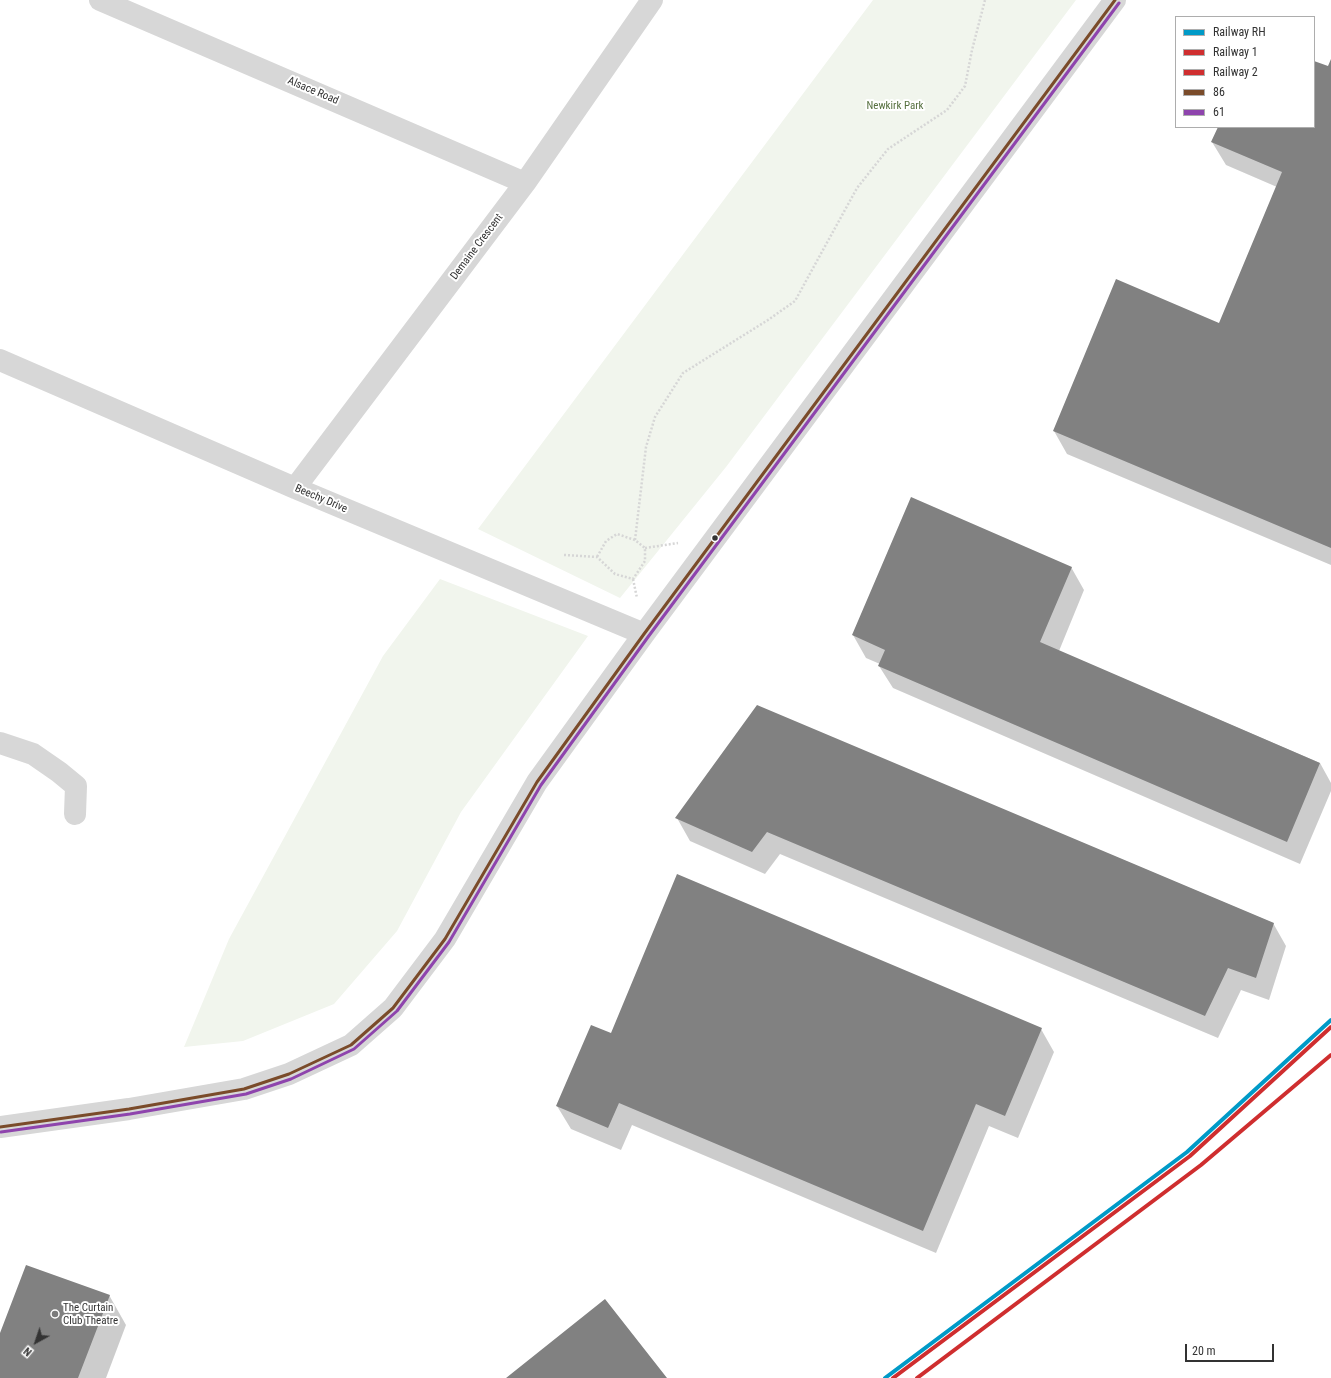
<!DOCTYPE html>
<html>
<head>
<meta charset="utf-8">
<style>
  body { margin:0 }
  #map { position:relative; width:1331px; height:1378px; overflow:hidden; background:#fff; font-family:"Roboto Condensed",sans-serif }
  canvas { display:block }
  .legend { position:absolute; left:1175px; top:16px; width:140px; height:112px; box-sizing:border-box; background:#fff; border:1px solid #adadad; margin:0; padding:5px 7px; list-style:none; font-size:12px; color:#333 }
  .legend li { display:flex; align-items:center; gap:8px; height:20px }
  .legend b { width:20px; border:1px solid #adadad }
  .north { position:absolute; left:16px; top:1322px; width:40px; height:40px; -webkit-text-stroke:3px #fff; paint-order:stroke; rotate:220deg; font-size:11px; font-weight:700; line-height:16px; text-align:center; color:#333 }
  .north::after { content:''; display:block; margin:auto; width:14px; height:18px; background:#333; clip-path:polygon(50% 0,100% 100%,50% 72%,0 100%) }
  .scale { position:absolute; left:1185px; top:1344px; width:89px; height:18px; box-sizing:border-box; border:2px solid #333; border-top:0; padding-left:5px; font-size:12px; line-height:14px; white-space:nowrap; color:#333; -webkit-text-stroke:3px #fff; paint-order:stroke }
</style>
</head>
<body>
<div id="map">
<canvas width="1331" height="1378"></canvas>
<ul class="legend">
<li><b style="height:5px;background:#009ac7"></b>Railway RH</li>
<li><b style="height:5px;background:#cf2e2f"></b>Railway 1</li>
<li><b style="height:5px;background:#cf2e2f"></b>Railway 2</li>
<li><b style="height:5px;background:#7a4b2a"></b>86</li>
<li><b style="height:5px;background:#8e44ad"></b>61</li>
</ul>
<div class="north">N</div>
<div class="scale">20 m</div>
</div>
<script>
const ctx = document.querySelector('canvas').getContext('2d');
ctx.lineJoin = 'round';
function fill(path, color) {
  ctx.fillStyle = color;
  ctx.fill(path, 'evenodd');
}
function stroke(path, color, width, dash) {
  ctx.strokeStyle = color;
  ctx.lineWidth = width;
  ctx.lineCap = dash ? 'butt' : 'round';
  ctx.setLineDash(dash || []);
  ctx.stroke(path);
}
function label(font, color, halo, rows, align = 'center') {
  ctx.font = font + ' "Roboto Condensed",sans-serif';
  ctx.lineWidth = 4;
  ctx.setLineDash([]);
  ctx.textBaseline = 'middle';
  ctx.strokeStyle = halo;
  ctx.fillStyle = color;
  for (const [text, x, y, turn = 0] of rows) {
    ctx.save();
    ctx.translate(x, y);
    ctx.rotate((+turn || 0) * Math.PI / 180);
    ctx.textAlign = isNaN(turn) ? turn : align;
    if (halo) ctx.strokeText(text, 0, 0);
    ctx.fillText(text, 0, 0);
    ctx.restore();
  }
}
const green = new Path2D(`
  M873,0h203l-350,467 -106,131 -142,-69z
  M440,579l148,57 -127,176 -64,119 -63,73 -91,37 -59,6 45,-108 154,-283z`);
const shadow = new Path2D(`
  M1314,62l15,6 2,-6v503l-264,-111 -13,-23 166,-107 57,-137 -51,-22 -14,-23 7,-15h95z
  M1071,567l13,23 -25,61 261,112 11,20v8l-31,73 -407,-176 -14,-22 1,-2 -14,-6 -13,-23z
  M757,706l516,217 13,23 -17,54 -28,-10 -23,48 -438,-184 -15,20 -75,-33 -13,-23z
  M1041,1029l13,23 -36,86 -29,-12 -53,127 -304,-128 -11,25 -50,-21 -14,-23 54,-72z
  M109,1295l17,30 -20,53h-106v-42z`);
const building = new Path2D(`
  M1331,59v489l-278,-117 63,-152 103,44 63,-151 -71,-30 7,-15h96v-66l14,5z
  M911,497l161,70 -32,75 280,121 -33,79 -409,-176 7,-16 -33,-15z
  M757,705l517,218 -18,55 -28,-10 -23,48 -438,-184 -15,20 -77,-34z
  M677,874l365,154 -37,88 -29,-12 -53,127 -304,-128 -11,25 -52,-22 35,-81 20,8z
  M26,1265l84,30 -32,83h-78v-45z
  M605,1299l62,79h-161z`);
const path = new Path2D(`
  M635,540l11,-93 9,-30 28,-44 85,-53 27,-19 62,-113 31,-39 59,-39 18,-24 7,-36 13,-50
  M645,548l33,-5
  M564,555l33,2 18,17 18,5 12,-18v-13l-10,-8 -18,-6 -11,7 -9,16
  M633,579l4,19`);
const minor = new Path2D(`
  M100,0l425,183
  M0,360l295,128 349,146
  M295,488l230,-305 127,-183
  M0,743l33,11 26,18 17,14 -1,28
  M0,1127l129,-18 115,-20 45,-15 62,-29 42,-37 52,-69 92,-157 107,-148 471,-634`);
const bus1 = new Path2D(`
  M0,1127l129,-18 115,-20 45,-15 62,-29 42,-37 52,-69 92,-157 107,-148 471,-634`);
const bus2 = new Path2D(`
  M1,1132l129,-18 116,-20 45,-15 63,-30 43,-38 52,-69 92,-157 107,-148 471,-634`);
const rail1 = new Path2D(`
  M885,1378l302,-226 144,-132`);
const rail2 = new Path2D(`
  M893,1378l297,-222 141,-129`);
const rail3 = new Path2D(`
  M917,1378l284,-213 130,-110`);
const markers = [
  [715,538,3.5,"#333"],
  [55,1314,4,"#7a7a7a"]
];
const streetNames = [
  ["Alsace Road",313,91,23],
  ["Demaine Crescent",477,247,-53],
  ["Beechy Drive",321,499,23]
];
const parkNames = [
  ["Newkirk Park",895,106]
];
const poiNames = [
  ["The Curtain",63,1308],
  ["Club Theatre",63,1321]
];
fill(green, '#f1f5ed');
fill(shadow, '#0003');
fill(building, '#818181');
stroke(path, '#d6d6d6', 2.5, [2, 2]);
stroke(minor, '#d7d7d7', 22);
stroke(bus1, '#7a4b2a', 3);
stroke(bus2, '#8e44ad', 3);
stroke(rail1, '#009ac7', 4);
stroke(rail2, '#cf2e2f', 4);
stroke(rail3, '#cf2e2f', 4);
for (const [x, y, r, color] of markers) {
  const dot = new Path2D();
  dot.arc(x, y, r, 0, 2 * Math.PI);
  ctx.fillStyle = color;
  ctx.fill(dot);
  stroke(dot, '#fff', 1.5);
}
label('11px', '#333', '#fff', streetNames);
label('11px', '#56703f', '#fff', parkNames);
label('11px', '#333', '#fff', poiNames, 'left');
</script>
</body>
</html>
